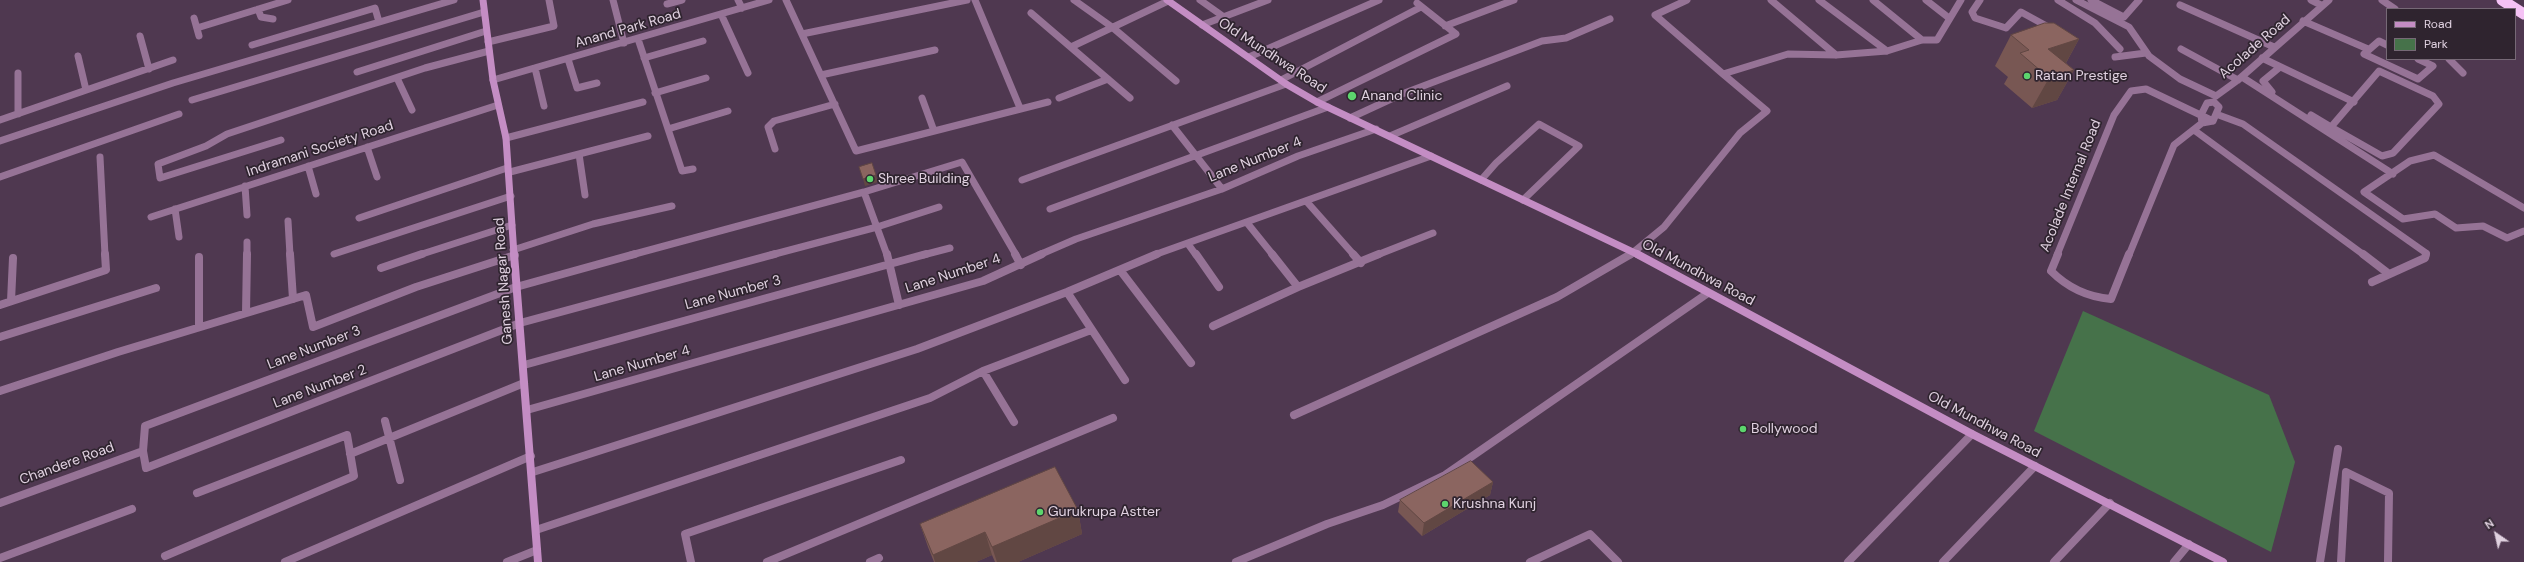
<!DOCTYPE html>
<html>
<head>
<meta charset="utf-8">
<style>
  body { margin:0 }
  #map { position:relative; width:2524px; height:562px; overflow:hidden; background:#4f3850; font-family:"DM Sans",sans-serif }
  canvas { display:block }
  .legend { position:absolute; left:2386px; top:8px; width:130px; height:52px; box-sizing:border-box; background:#2f242f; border:1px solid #766976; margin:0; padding:5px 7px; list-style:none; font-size:12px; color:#e0d1e0 }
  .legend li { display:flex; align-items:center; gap:8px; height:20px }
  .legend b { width:20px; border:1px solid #766976 }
  .north { position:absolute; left:2476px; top:514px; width:40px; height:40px; -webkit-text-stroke:3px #2f242f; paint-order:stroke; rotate:326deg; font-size:11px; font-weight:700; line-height:16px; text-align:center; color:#e0d1e0 }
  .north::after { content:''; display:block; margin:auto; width:14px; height:18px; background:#e0d1e0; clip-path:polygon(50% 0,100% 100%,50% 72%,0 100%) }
</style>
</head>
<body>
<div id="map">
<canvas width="2524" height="562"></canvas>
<ul class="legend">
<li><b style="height:5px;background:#c48dc4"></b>Road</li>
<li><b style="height:11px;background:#46724a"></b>Park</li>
</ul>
<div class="north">N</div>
</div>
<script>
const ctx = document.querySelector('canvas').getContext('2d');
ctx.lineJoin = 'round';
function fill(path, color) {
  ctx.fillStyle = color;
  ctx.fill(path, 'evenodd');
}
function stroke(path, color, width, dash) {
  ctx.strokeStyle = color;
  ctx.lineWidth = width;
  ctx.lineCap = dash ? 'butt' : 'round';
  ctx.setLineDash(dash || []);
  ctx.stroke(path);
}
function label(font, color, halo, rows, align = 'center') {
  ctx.font = font + ' "DM Sans",sans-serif';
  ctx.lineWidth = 3.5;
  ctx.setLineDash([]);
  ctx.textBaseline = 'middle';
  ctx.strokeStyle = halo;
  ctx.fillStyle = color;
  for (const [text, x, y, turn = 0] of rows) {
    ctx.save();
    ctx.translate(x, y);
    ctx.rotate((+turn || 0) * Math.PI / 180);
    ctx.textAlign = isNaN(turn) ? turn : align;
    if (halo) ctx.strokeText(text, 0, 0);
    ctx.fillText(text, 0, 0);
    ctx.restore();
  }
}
const green = new Path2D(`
  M2083,311l186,84 26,67 -24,90 -237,-121z`);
const streetFar1 = new Path2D(`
  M613,0l11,43
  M738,0l4,8
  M786,0l70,151 192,-49
  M975,0l45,108
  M1074,0l38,27 64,54
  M1200,0l24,17
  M1687,0l-32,15 68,59
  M1771,0l65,55
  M1819,0l68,51
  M1873,0l49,40
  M1926,0l23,18
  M1980,0l-8,12 3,6 31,10 15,-16 31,17
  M2058,0l37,23 25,26
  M2076,0l53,27 20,29 31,23 36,17
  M2091,0l33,17 15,-17
  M2311,0l10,5
  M2382,0l13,9
  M667,4l15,-4
  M2180,5l94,42
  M258,9l3,8 12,2
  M1031,13l99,85
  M721,14l27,59
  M194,18l5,18
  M2303,21l65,28
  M1202,25l66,-25
  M1445,26l69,-26
  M197,28l91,-28
  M802,34l165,-34
  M140,36l9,33
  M638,39l44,132 11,-2
  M488,42l66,-16 -5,-26
  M252,45l123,-37 4,14
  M2387,45l-8,-4 -15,13 54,25 15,-13 -15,-7
  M1071,47l97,-46
  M2181,49l57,31
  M78,56l8,34
  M1249,57l130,-57
  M2115,57l31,-4
  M644,58l59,-17
  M2262,58l92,44
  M568,59l9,29 20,-5
  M2449,59l14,14
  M535,68l9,38
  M2379,71l54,25 6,8 -46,49 -11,3 -51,-29z
  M357,72l129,-41
  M18,73v41
  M821,75l114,-25
  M2242,77l151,97
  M397,78l15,32
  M493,80l276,-80
  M1281,80l140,-73
  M2272,92l-9,-11 17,-14
  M655,93l51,-15
  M2216,96l22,-16 91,-80
  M922,98l12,33
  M1059,98l49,-19
  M192,100l292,-88
  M1317,102l139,-68 -39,-31
  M2214,102l5,5 -6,14 -11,2 -1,-8 6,-12z
  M2216,114l27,10 183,129v2
  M2311,115l20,12
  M1350,118l52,-24 140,-53 24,-3 44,-19
  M0,120l173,-60
  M1172,125l50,64
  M668,129l60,-18
  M2194,130l170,125
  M1390,136l117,-50
  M506,138l137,-36
  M281,140l-121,38 -2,-14 48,-18 21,-12 198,-66 64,-17
  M0,141l173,-58 281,-83
  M367,147l10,30
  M775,149l-7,-22 6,-6 61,-17
  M579,154l6,41
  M100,157l5,98
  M308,166l8,28
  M510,172l138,-36
  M0,177l179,-63
  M1022,180l264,-96
  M1481,180l15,-17 43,-39 40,22 -56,54
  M245,186l2,29
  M864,192l23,63
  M1307,202l47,53
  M2524,208l-90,-53 -24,6 -46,31 39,27 32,-5 21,14 27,-2 24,12 17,-7
  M175,209l4,28
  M1050,209l278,-102
  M151,217l347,-112
  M359,218l148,-50
  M288,221l2,34
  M1248,224l25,31
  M1188,244l8,11
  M513,250l80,-26 79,-18
  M334,254l177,-58
  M247,255v-13
  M419,255l93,-30
  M513,255h2
  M631,255l233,-63 98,-30 54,93
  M771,255l106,-28 62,-20
  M923,255l27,-7
  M1039,255l37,-16 146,-50 76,-33 78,-27
  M1154,255l277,-99
  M1377,255l56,-22
  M1630,255l34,-28 76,-94 27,-22 -44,-37 65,-20 48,1 51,-4 35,-11h15l24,-40
  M2057,255l57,-140 17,-24 15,-2 67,32
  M2129,255l45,-110 28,-22`);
const street = new Path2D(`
  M290,254l3,45
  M635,254l-119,33 -371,139 -2,25 3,17 374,-145 255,-69
  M887,254l12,51
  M1015,254l6,11
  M1196,254l23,33
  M1272,254l26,33
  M1353,254l8,9
  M2058,254l-7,17c17,17 36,26 60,28l18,-45
  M2363,254l26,20
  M199,257v70
  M381,268l41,-14
  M1120,270l71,93
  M2372,282l53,-24 1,-4
  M1067,292l58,88
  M11,301l2,-43
  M0,305l106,-35 -1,-16
  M246,313l1,-59
  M1213,326l85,-39 81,-33
  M0,337l156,-49
  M524,365l402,-111
  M983,371l31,51
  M0,391l118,-39 188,-57 7,32 103,-40 99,-32
  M527,410l456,-129 59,-27
  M1294,415l263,-118 74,-43
  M385,421l15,59
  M350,454l174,-71
  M533,472l384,-123 150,-57 90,-38
  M0,503l143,-52
  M536,530l394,-132 53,-27 108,-41
  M165,556l189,-80 -7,-41 -150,58
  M0,558l132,-49
  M285,562l246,-106
  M507,562l30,-12
  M691,562l-6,-28 216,-74
  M767,562l346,-144
  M870,562l9,-4
  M1236,562l91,-38 56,-19 62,-30 263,-182
  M1530,562l60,-28 28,28
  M1848,562l124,-128
  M1943,562l92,-96
  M2054,562l56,-59
  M2174,562l15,-18
  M2320,562l18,-113
  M2341,562l5,-90 43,21 -1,69`);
const secondaryFar1 = new Path2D(`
  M483,0l10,80 13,58 8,117
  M1167,0l119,84 31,18 322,153`);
const secondary = new Path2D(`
  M514,254l24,308
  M1637,254l335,180 251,128`);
const highway = new Path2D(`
  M2502,0l22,14`);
const wall = new Path2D(`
  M2011,35l68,4 -13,24 8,7 -17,30 -25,8 -28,-24 4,-7 -13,-11z
  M1493,482l-3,13 -68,41 -24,-24 2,-12z
  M1078,510l4,24 -64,28h-23l-3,-7 -16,7h-42l-6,-15 -8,-23z`);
const shadedWall = new Path2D(`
  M2079,39l-17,31 -14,-21z
  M2074,70l-17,30 -25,8 17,-30z
  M876,175l2,7 -13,4 -2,-7z
  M1493,482l-3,13 -68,41 2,-13z
  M1078,510l4,24 -64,28h-21l-5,-15z
  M985,532l7,23 -16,7h-41l-2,-7z`);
const building = new Path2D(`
  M2045,23h9l25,16 -31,10 26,21 -25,8 -29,-25 9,-3 -18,-15z
  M872,163l4,12 -13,4 -4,-12z
  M1471,461l22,21 -69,41 -24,-23z
  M1055,467l23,43 -86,37 -7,-15 -52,23 -13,-31z`);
const markers = [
  [2027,76,4,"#5cd56d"],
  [1352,96,5,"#5cd56d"],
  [870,179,4,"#5cd56d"],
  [1743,429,4,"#5cd56d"],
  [1445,504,4,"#5cd56d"],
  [1040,512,4,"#5cd56d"]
];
const streetNames = [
  ["Anand Park Road",628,29,-16],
  ["Acolade Road",2255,47,-41],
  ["Old Mundhwa Road",1272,56,33],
  ["Indramani Society Road",320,149,-18],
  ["Lane Number 4",1255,160,-22],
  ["Acolade Internal Road",2071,186,-68],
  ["Old Mundhwa Road",1698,273,28],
  ["Lane Number 4",953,274,-18],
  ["Ganesh Nagar Road",504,281,-94],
  ["Lane Number 3",733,293,-15],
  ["Lane Number 3",314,348,-21],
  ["Lane Number 4",642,364,-16],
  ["Lane Number 2",320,387,-21],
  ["Old Mundhwa Road",1984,425,28],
  ["Chandere Road",67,464,-20]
];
const poiNames = [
  ["Ratan Prestige",2035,76],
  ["Anand Clinic",1361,96],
  ["Shree Building",878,179],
  ["Bollywood",1751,429],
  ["Krushna Kunj",1453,504],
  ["Gurukrupa Astter",1048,512]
];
fill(green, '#46724a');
stroke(streetFar1, '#967396', 7);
stroke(street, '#967396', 8);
stroke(secondaryFar1, '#c48dc4', 7);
stroke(secondary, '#c48dc4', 8);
stroke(highway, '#f5c2f5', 11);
fill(wall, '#785753');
fill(shadedWall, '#614743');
fill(building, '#8b6560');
stroke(building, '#614743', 1);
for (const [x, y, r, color] of markers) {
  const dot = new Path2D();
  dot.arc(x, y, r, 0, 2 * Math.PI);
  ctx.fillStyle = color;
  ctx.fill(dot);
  stroke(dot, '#2f242f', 1.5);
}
label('14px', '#e0d1e0', '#2f242f', streetNames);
label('14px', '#e0d1e0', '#2f242f', poiNames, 'left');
</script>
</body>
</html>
